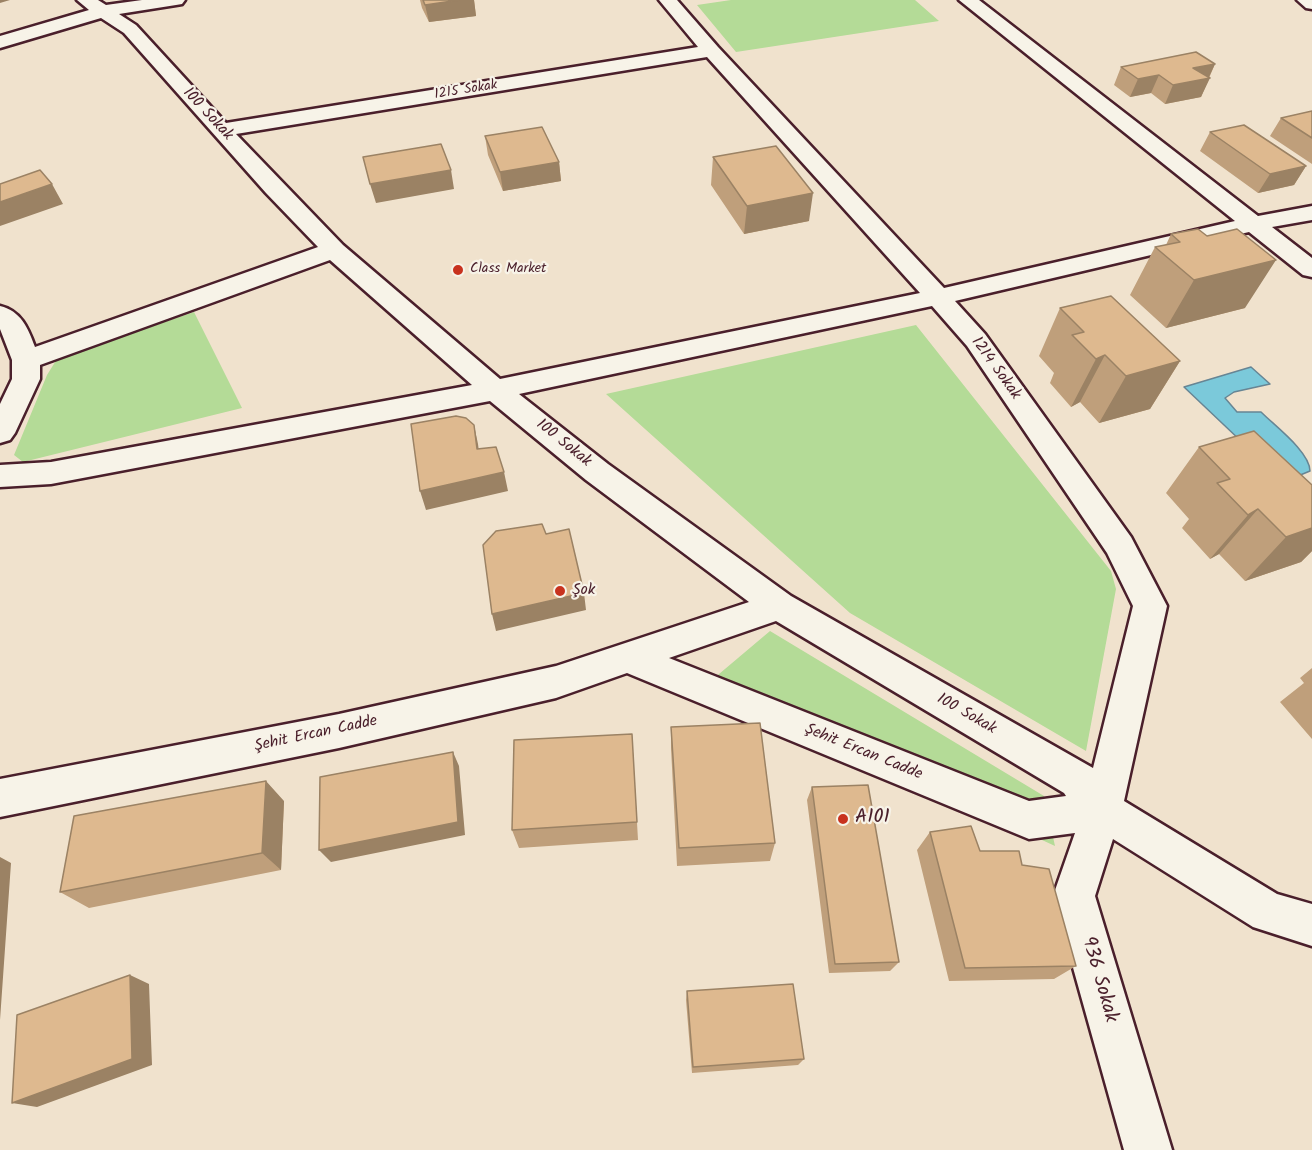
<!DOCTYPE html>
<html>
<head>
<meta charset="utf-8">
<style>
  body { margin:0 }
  canvas { display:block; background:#f0e2cd }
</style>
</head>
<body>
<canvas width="1312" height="1150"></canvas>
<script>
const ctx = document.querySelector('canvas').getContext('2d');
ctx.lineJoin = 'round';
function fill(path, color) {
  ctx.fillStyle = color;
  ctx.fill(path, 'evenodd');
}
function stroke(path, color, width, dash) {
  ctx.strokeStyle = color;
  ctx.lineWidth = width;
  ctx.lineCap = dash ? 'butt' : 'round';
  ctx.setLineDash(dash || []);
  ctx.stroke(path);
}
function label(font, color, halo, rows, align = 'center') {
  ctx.font = font + ' Kalam,sans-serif';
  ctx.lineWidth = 4.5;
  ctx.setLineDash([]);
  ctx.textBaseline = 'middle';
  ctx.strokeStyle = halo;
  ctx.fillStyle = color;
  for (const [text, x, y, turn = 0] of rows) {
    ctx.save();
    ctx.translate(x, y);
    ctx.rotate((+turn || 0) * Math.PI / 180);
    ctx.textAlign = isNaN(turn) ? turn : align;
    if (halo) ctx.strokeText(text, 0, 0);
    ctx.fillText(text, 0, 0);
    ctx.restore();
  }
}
const green = new Path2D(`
  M731,0h184l24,21 -203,31 -39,-47z
  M194,312l48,96 -219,54 -9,-7 33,-80 10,-16z
  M916,325l195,246 5,18 -30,162 -236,-138 -244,-219z
  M770,631l274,165 11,50 -349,-161z`);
const water = new Path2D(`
  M1251,367l19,17 -36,8 -9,6 12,14h24c14,14 49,40 49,59l-17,7 -30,-16 -79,-75z`);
const minor = new Path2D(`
  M77,0h21l8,5 36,-5h43l-3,4 -6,1 -57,9 17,11 90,98 472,-76 -39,-47h18l41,47 226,241 291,-67 -276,-221h20l279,216 54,-10v14l-40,7 40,31v19l-9,-2 -54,-43 -294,69 30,33 146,203 36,69 -43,195 153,93 35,10v42l-59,-19 -140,-88 -18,57 77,254h-48l-71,-254 22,-63 -46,6 -402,-166 -71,25 -217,50 -339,69v-38l339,-65 217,-48 193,-64 -163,-122 -96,-79 -439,83 -51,3v-22l51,-3 421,-77 -142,-125 -290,105v14l-25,54 -5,7 -10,3v-39l12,-25v-19l-12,-31v-23c21,5 28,22 35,41l283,-100 -52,-54 -142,-160 -23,-15 -101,30v-12l89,-26zM707,57l213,236 -420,86 -157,-134 -107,-111zM932,306l35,40 140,207 26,53 -40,162 -302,-172 -183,-132 -89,-70zM776,621l288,172 2,3 -37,5 -360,-143z
  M1297,0h15v9l-6,-1z`);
const wall = new Path2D(`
  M420,0h54l2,16 -47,6 -7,-14z
  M1215,64l-14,33 -36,7 -14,-11 -21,4 -16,-12 7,-18z
  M1312,111v53l-42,-28 11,-18z
  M1210,132l96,34 -12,19 -36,8 -58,-42z
  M485,136l74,26 2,19 -58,10 -15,-36z
  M713,157l96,64 -65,13 -33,-49z
  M1198,229l47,79 -79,20 -36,-33 25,-48 11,-2 5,-11z
  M1060,308l120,53 -30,48 -51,14 -19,-21 -9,5 -21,-24 4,-10 -15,-17z
  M1199,447l113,38v66l-11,11 -56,19 -26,-27 -9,5 -28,-31 7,-9 -23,-26z
  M1312,668v71l-32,-37 24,-19 -4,-5z
  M671,727l104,116 -5,18 -93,5 -6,-118z
  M632,734l6,106 -119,8 -7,-18z
  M812,787l87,175 -9,9 -61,2 -22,-173z
  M284,801l-3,69 -192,38 -29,-16z
  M930,832l50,19 42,14 54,101 -22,13 -105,2 -32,-131z
  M687,991l117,68 -6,6 -106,8 -6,-73z`);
const shadedWall = new Path2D(`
  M0,0h10l-10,3z
  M459,0h15l2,16 -47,6 -4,-17z
  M1215,64l-7,15 2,-1 -9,19 -36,7 8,-19 20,-17z
  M1159,75l-8,18 -21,4 8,-18z
  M559,162l2,19 -58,10 -3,-19z
  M1306,166l-12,19 -36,8 12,-19z
  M451,170l3,19 -78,14 -6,-19z
  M52,184l11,20 -63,22v-24z
  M813,193l-4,28 -65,13 3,-28z
  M1276,260l-31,48 -79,20 28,-48z
  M1105,355l-25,47 -9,5 25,-48z
  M1180,361l-30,48 -51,14 27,-47z
  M474,425l4,19 3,24 -4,-19z
  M504,472l4,19 -82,19 -6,-19z
  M1258,509l-39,45 -9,5 38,-44z
  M1312,528v23l-11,11 -56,19 41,-44z
  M584,593l2,17 -90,21 -4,-17z
  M453,752l6,14 6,69 -134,27 -12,-12z
  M266,781l18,20 -3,69 -19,-17z
  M0,857l11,6 -11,157z
  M130,975l19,9 3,81 -115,42 -25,-4z`);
const building = new Path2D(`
  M423,0h36l-34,5z
  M1196,52l19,12 -22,4 17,10 -37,7 -14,-10 -21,4 -17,-12z
  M1312,111v27l-31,-20z
  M1244,125l62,41 -36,8 -60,-42z
  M542,127l17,35 -59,10 -15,-36z
  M441,144l10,26 -81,14 -7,-27z
  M776,146l37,47 -66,13 -34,-49z
  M40,170l12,14 -52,18v-18z
  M1198,229l9,7 30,-7 39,31 -82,20 -39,-33 25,-5 -9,-8z
  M1111,296l69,65 -54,15 -21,-21 -9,4 -24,-24 12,-3 -24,-24z
  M456,416l10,2 8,7 3,24 19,-2 8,25 -84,19 -9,-67z
  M1254,431l58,54v43l-26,9 -28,-28 -10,6 -31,-32 13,-4 -31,-32z
  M542,524l4,10 23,-5 15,64 -92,21 -9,-69 13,-14z
  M760,723l15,120 -96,5 -8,-121z
  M632,734l5,88 -125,8 2,-90z
  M453,752l5,70 -139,28 1,-73z
  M266,781l-4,72 -202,39 14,-76z
  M868,785l31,177 -64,2 -23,-177z
  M971,826l9,25h39l3,14 27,4 27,97 -111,2 -35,-136z
  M130,975l2,84 -120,44 5,-88z
  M793,984l11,75 -111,8 -6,-76z`);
const markers = [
  [458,270,6,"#c8321e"],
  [560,591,6,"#c8321e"],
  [843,819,6,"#c8321e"]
];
const farStreetnames = [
  ["1215 Sokak",466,91,-9]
];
const farPoinames = [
  ["Class Market",470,270]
];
const streetNames = [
  ["100 Sokak",207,115,47],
  ["1214 Sokak",995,369,54],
  ["100 Sokak",563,444,39],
  ["100 Sokak",966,715,30],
  ["Şehit Ercan Cadde",316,735,-12],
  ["Şehit Ercan Cadde",863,753,22]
];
const poiNames = [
  ["Şok",572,591]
];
const nearPoinames = [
  ["A101",855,819]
];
const nearStreetnames = [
  ["936 Sokak",1098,980,74]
];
fill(green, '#b4db97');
fill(water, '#7bc9da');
stroke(water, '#678594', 1.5);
stroke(minor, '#4a1f2b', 5);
fill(minor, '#f7f3e8');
fill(wall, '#bf9f7b');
fill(shadedWall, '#9b8264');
fill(building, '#deb98f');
stroke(building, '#9b8264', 1.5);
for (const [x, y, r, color] of markers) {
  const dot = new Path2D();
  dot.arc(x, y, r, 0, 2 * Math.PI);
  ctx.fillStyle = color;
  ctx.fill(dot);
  stroke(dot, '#f7f3e8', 2);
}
label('14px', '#4a1f2b', '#f7f3e8', farStreetnames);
label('14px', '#4a1f2b', '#f7f3e8', farPoinames, 'left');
label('16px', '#4a1f2b', '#f7f3e8', streetNames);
label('16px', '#4a1f2b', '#f7f3e8', poiNames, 'left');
label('20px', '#4a1f2b', '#f7f3e8', nearPoinames, 'left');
label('20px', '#4a1f2b', '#f7f3e8', nearStreetnames);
</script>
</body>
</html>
